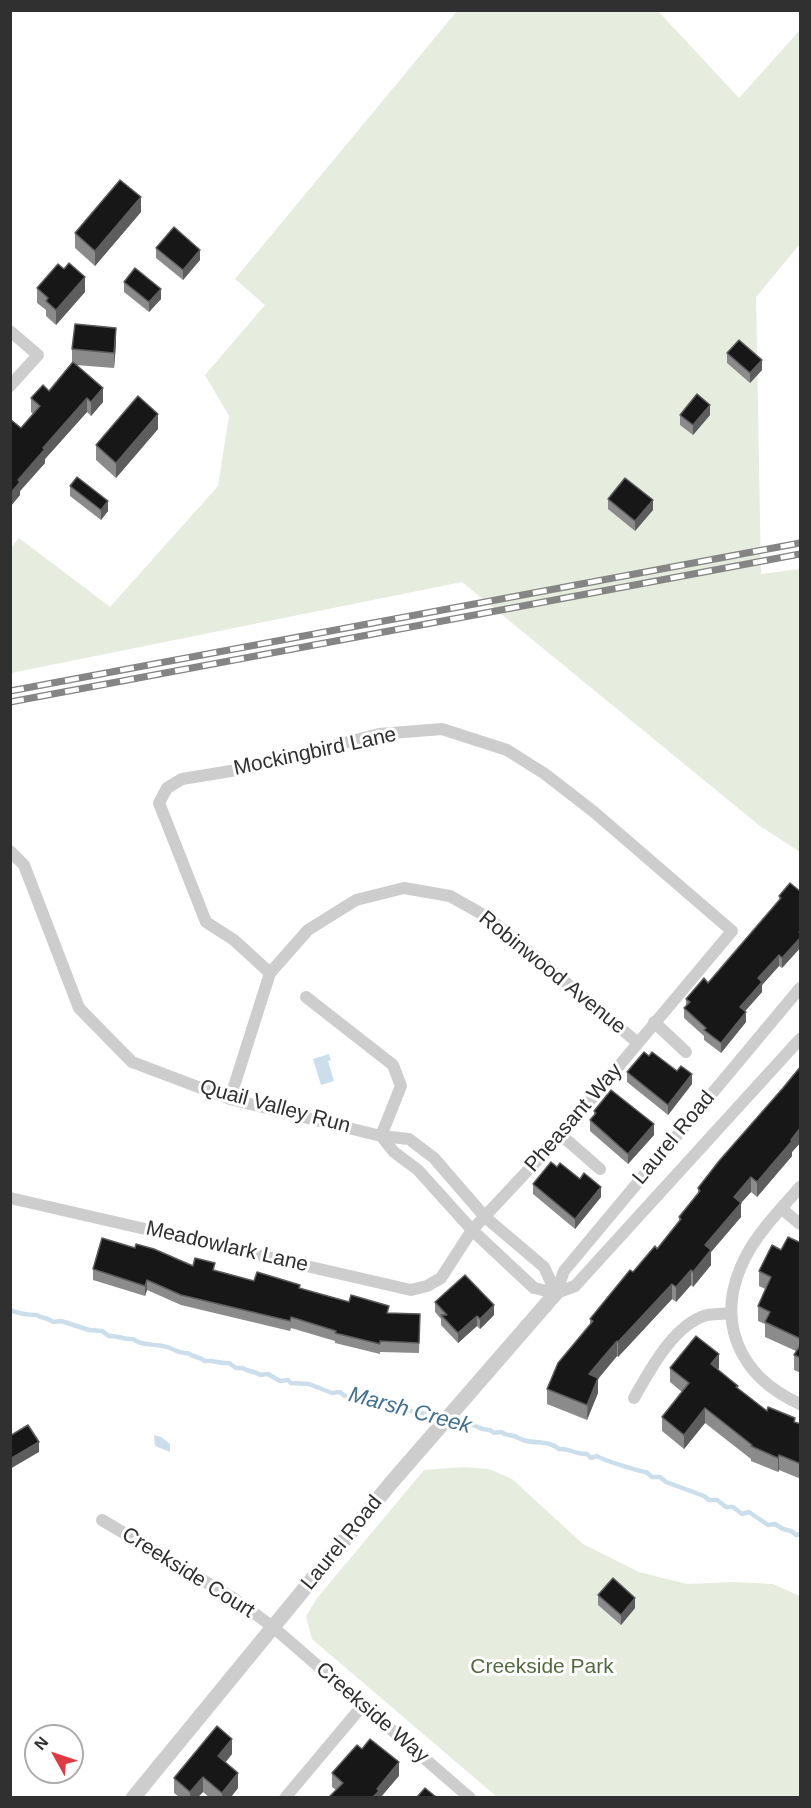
<!DOCTYPE html>
<html>
<head>
<meta charset="utf-8">
<style>
  body { margin:0 }
  #map { position:relative; width:811px; height:1808px; overflow:hidden; background:#fff; font-family:Helvetica,sans-serif }
  canvas { display:block }
  .frame { position:absolute; inset:0; border:12px solid #303030; pointer-events:none }
  .north { position:absolute; left:24px; top:1724px; width:60px; height:60px; box-sizing:border-box; background:#fff; border:2px solid #acacac; border-radius:50%; rotate:310deg; font-size:16px; font-weight:700; line-height:24px; text-align:center; color:#303030 }
  .north::after { content:''; display:block; margin:auto; width:21px; height:27px; background:#df3943; clip-path:polygon(50% 0,100% 100%,50% 72%,0 100%) }
</style>
</head>
<body>
<div id="map">
<canvas width="811" height="1808"></canvas>
<div class="frame"></div>
<div class="north">N</div>
</div>
<script>
const ctx = document.querySelector('canvas').getContext('2d');
ctx.lineJoin = 'round';
function fill(path, color) {
  ctx.fillStyle = color;
  ctx.fill(path, 'evenodd');
}
function stroke(path, color, width, dash) {
  ctx.strokeStyle = color;
  ctx.lineWidth = width;
  ctx.lineCap = dash ? 'butt' : 'round';
  ctx.setLineDash(dash || []);
  ctx.stroke(path);
}
function label(font, color, halo, rows, align = 'center') {
  ctx.font = font + ' Helvetica,sans-serif';
  ctx.lineWidth = 6;
  ctx.setLineDash([]);
  ctx.textBaseline = 'middle';
  ctx.strokeStyle = halo;
  ctx.fillStyle = color;
  for (const [text, x, y, turn = 0] of rows) {
    ctx.save();
    ctx.translate(x, y);
    ctx.rotate((+turn || 0) * Math.PI / 180);
    ctx.textAlign = isNaN(turn) ? turn : align;
    if (halo) ctx.strokeText(text, 0, 0);
    ctx.fillText(text, 0, 0);
    ctx.restore();
  }
}
const green = new Path2D(`
  M457,11h201l81,87 61,-68v214l-44,53 5,277 39,-5v283l-40,-26 -298,-244 -451,91 -1,-124 9,-11 91,69 108,-121 11,-70 -24,-41 60,-70 -30,-26z
  M464,1467l25,2 23,10 71,65 56,28 48,12 48,-2 38,2 27,12v201h-303l-185,-158 -6,-23 12,-19 106,-127z`);
const water = new Path2D(`
  M329,1054l2,6 -3,1 6,20 -13,4 -8,-26z
  M154,1435l7,2 9,7v8l-15,-6z`);
const stream = new Path2D(`
  M10,1310c7,3 19,5 27,5 5,4 11,2 16,7l8,-1 28,9 13,1 7,5c9,-1 15,4 24,3 10,8 25,4 37,9 7,3 10,6 18,5 6,5 11,3 17,8 9,-1 15,3 24,2l7,5h7c6,5 11,2 17,7l8,-1 12,7 8,-1 3,3 18,1 23,9 8,-1 5,4h7l5,3c7,0 17,2 24,4 3,1 5,4 9,4 7,2 12,-1 19,4 5,-1 27,6 31,9
  M449,1420c7,6 12,2 21,4 8,2 11,7 20,6l4,3 7,-1c5,4 7,2 13,4 3,1 6,3 9,4 12,4 26,0 36,9 11,-1 17,6 28,5l4,4 6,-2c3,3 44,16 49,16l6,5h8l6,5 38,14 5,4h8l9,7h7l9,7 7,-2 19,13 7,-1 8,5 8,2 5,4 4,-1`);
const minor = new Path2D(`
  M10,331l28,24 -28,31
  M10,851l14,14 55,143 53,54 98,37 151,37 28,3 25,19 51,59 59,50 12,26
  M306,997l87,68 8,21 -20,50
  M654,1022l32,30
  M230,1099l40,-126 38,-43 48,-30 48,-12 46,8 39,22 149,125
  M561,1135l39,34
  M381,1136l13,16 24,18 54,60 62,58 22,5
  M800,1187c-18,21 -41,44 -54,69 -33,63 -8,120 54,148
  M10,1198l401,92 16,-4 14,-8 31,-48 89,-95 171,-204 -138,-119 -49,-38 -38,-24 -65,-21 -63,5 -136,35 -61,10 -15,9 -8,15 47,119 28,18 36,33
  M782,1209l18,15
  M556,1293l8,-22 236,-283
  M556,1293l19,-7 225,-247
  M634,1398c16,-28 40,-74 73,-83 7,-1 16,-1 23,-2
  M102,1520l134,80 37,27 197,171
  M285,1798l78,-93`);
const tertiary = new Path2D(`
  M133,1798l258,-315 165,-190`);
const rail = new Path2D(`
  M10,691l790,-148
  M10,702l790,-148`);
const wall = new Path2D(`
  M141,212l-46,54 -20,-18v-15z
  M156,248l44,12 -17,20 -27,-22z
  M124,282l37,17 -12,13 -25,-20z
  M37,288l48,4 -29,33 -10,-9v-6l-9,-7z
  M116,344l-2,24 -38,-3 27,37 -12,14 -4,-4 -42,47v4l-25,28v4l-10,12v-88l11,9 12,-14 -2,-2v-14l18,-7 23,-29v-13z
  M727,353l35,17 -12,13 -23,-20z
  M680,415h30l-17,20 -13,-10z
  M158,429l-42,49 -20,-18v-15z
  M70,486l38,25 -7,9 -31,-24z
  M608,499l45,11 -18,21 -27,-22z
  M801,892v55l-19,21 -3,-2 -17,19v7l-17,19 1,11 -25,31 -17,-13v-4l-20,-18v-10l2,-2v-7l22,-16 71,-82v-5z
  M649,1056l43,28 -24,31 -41,-33v-10z
  M801,1066v76l-9,10v4l-35,41 -6,-5 -10,11v14l-30,35v13l-18,22 -2,-2 -15,17 -4,-3 -54,58 -1,-1 -19,23v14l-11,27 -40,-16v-15l43,-65v-5l43,-47 24,-23 22,-28v-4l19,-23v-6z
  M594,1111l60,24 -26,29 -38,-33v-11l4,-4z
  M557,1167l23,12 21,18 -26,32 -42,-35v-10z
  M801,1243v130l-7,-3v-15l2,-4 -31,-14v-13l-7,-3v-15l7,-17 -6,-3v-15z
  M193,1266l22,4 39,11 46,7 89,25 31,1 -1,39 -39,-1v2l-45,-11v-2l-44,-13 -1,3 -109,-26 -34,-15 -2,6 -52,-16v-11z
  M435,1302l59,13 -14,14 -3,-3 -19,17 -17,-18v-6l-6,-7z
  M670,1368h49l-1,2 20,18 29,23 34,13v55l-22,-9 -1,2 -27,-11v-2l-46,-36 -21,26 -22,-18v-14l20,-25 -12,-10z
  M598,1595l37,13 -14,17 -23,-20z
  M232,1754l-6,8 12,26 -7,9h-22l-6,-5 -5,5h-19l-5,-4v-15z
  M332,1773l67,3 -63,14 -4,-3z`);
const shadedWall = new Path2D(`
  M141,197v15l-46,54v-15z
  M200,250v10l-17,20v-10z
  M85,277v15l-29,33v-15z
  M161,289v10l-12,13v-10z
  M116,328v16l-2,24v-15z
  M762,360v10l-12,13v-10z
  M103,388v14l-12,14v-14z
  M87,398v14l-42,47v4l-25,28v4l-10,12v-13l8,-14 25,-32z
  M710,405v10l-17,20v-10z
  M158,414v15l-42,49v-15z
  M653,500v10l-18,21v-10z
  M108,501v10l-7,9v-10z
  M801,930v17l-19,21v-10z
  M779,955v11l-17,19v7l-22,25v-10l18,-29z
  M746,1012v10l-25,31v-10z
  M692,1074v10l-24,31v-10z
  M654,1124v11l-26,29v-10z
  M801,1127v15l-9,10v4l-35,41v-15z
  M751,1177v15l-10,11v14l-30,35v13l-18,22v-15l12,-27 29,-48z
  M601,1187v10l-26,32v-10z
  M691,1270v15l-15,17v-15z
  M147,1280v10l-2,6v-10z
  M672,1284v15l-54,58v-15z
  M494,1305v10l-14,14v-10z
  M477,1316v10l-19,17v-10z
  M617,1341v15l-19,23v14l-11,27 2,-46z
  M719,1354v14l-8,10v-14z
  M705,1408v15l-21,26v-14z
  M39,1442v10l-29,17v-10z
  M779,1455v15l-1,2v-14z
  M635,1598v10l-14,17v-10z
  M232,1739v15l-14,17v-15z
  M399,1762v14l-18,21h-8l4,-8z
  M238,1773v15l-7,9h-9v-4z
  M203,1777v15l-5,5h-8v-5z`);
const building = new Path2D(`
  M120,180l21,17 -46,54 -20,-18z
  M174,227l26,23 -17,20 -27,-22z
  M69,263l16,14 -29,33 -10,-9 2,-3 -11,-10 21,-24 6,5z
  M135,268l26,21 -12,13 -25,-20z
  M75,324l41,4 -2,25 -42,-4z
  M739,340l23,20 -12,13 -23,-20z
  M73,362l30,26 -12,14 -4,-4 -44,50 2,1 -27,31 2,2 -10,12v-75l11,9 19,-22 -9,-8 12,-13 6,6z
  M697,394l13,11 -17,20 -13,-10z
  M138,396l20,18 -42,49 -20,-18z
  M77,477l31,24 -7,9 -31,-24z
  M625,478l28,22 -18,21 -27,-22z
  M790,883l11,9v38l-2,2 2,2v3l-19,21 -3,-3 -21,23 4,4 -22,25 6,5 -25,31 -17,-13 2,-2 -22,-20 6,-6 -4,-3 18,-21 4,5 73,-85 -2,-2z
  M644,1052l5,4 3,-4 25,19 4,-5 11,8 -24,31 -41,-33z
  M801,1066v61l-10,13 1,1 -35,41 -6,-5 -17,20 7,6 -36,42 6,5 -18,22 -2,-2 -15,17 -4,-3 -54,58 -1,-1 -28,33 9,4 -11,27 -40,-16 11,-26 35,-42 -3,-2 40,-49 3,2 22,-26 2,3 24,-30 -2,-2 21,-26 -2,-3 21,-27 64,-73z
  M611,1090l43,34 -26,30 -38,-34 6,-7 -2,-2z
  M551,1162l6,5 3,-4 20,16 4,-6 17,14 -26,32 -42,-35z
  M788,1237l13,6v96l-36,-17 5,-10 -12,-6 13,-29 -12,-6 13,-26 9,5z
  M102,1238l33,10 1,-4 18,5 39,17 2,-8 20,5 -2,7 41,11 3,-9 43,13 -1,3 50,14 2,-7 38,11 -2,7 33,1 -1,29 -39,-2v3l-45,-11 1,-2 -45,-14 -1,4 -109,-26 -34,-15 -2,6 -52,-17z
  M465,1275l29,30 -14,14 -3,-3 -19,17 -17,-18h6l-12,-13z
  M696,1336l23,18 -8,10 27,22 -2,1 31,24 1,-4 27,11 -1,4 7,2v40l-22,-9 -1,3 -27,-12 1,-1 -47,-37 -21,27 -22,-18 27,-34 -19,-15z
  M801,1344v14l-7,-3z
  M28,1425l11,17 -29,17v-23z
  M613,1578l22,20 -14,17 -23,-20z
  M217,1726l15,13 -14,17 20,17 -16,20 -19,-16 -13,15 -16,-14z
  M370,1739l29,23 -22,27 2,2 -6,6h-44l14,-14 -11,-10 25,-28 5,4z
  M425,1788l11,9h-19z`);
const streetNames = [
  ["Mockingbird Lane",315,752,-12],
  ["Robinwood Avenue",552,973,39],
  ["Quail Valley Run",275,1107,15],
  ["Pheasant Way",574,1118,-49],
  ["Laurel Road",674,1138,-50],
  ["Meadowlark Lane",227,1247,13],
  ["Laurel Road",342,1543,-51],
  ["Creekside Court",188,1573,32],
  ["Creekside Way",372,1713,41]
];
const parkNames = [
  ["Creekside Park",542,1667]
];
const waterNames = [
  ["Marsh Creek",410,1411,15]
];
fill(green, '#e6ecde');
fill(water, '#cbdeeb');
stroke(stream, '#cbdeeb', 4.5);
stroke(minor, '#cdcdcd', 12);
stroke(tertiary, '#cdcdcd', 15);
stroke(rail, '#858585', 7);
stroke(rail, '#fff', 4.5, [14]);
fill(wall, '#8b8b8b');
fill(shadedWall, '#5d5d5d');
fill(building, '#171717');
stroke(building, '#5d5d5d', 1.5);
label('21px', '#303030', '#fff', streetNames);
label('21px', '#526a3e', '#fff', parkNames);
label('italic 22px', '#406f90', '#fff', waterNames);
</script>
</body>
</html>
